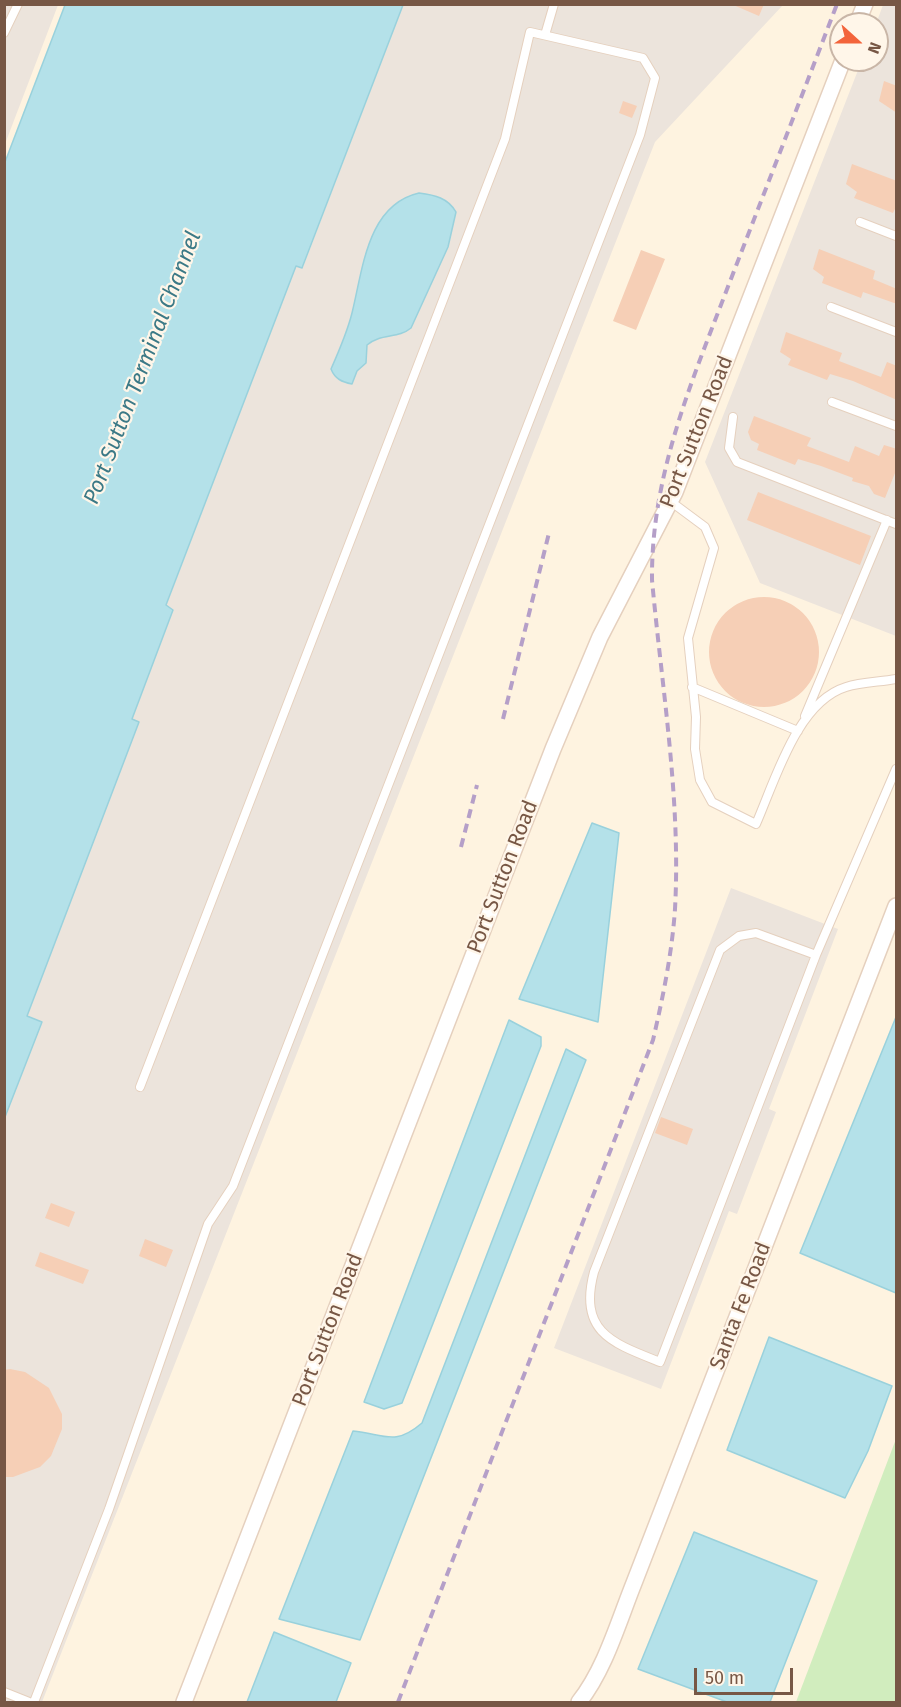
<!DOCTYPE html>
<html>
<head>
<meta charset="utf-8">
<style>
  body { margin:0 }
  #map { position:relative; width:901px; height:1707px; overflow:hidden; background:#fef3e0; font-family:"Fira Sans",sans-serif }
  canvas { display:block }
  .frame { position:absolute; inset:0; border:6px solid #775745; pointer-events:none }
  .north { position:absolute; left:829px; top:12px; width:60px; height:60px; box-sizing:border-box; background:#fff6e9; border:2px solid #c9b6a7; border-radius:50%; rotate:111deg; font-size:16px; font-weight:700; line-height:24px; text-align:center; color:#775745 }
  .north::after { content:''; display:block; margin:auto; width:21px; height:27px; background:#f3643b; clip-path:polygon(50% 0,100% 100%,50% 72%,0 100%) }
  .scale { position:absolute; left:694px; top:1668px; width:99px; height:27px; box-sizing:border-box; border:3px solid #775745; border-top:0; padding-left:8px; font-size:18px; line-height:21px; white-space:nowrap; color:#775745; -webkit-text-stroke:4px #fff6e9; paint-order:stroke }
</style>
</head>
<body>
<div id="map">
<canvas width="901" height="1707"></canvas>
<div class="frame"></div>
<div class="north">N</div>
<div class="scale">50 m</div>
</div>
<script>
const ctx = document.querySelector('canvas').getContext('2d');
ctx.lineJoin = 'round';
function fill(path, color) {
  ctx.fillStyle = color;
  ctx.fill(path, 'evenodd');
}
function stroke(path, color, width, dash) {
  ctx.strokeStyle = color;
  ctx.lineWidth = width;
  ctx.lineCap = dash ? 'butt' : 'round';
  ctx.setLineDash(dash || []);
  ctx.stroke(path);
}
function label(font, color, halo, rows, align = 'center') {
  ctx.font = font + ' "Fira Sans",sans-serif';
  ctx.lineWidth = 4.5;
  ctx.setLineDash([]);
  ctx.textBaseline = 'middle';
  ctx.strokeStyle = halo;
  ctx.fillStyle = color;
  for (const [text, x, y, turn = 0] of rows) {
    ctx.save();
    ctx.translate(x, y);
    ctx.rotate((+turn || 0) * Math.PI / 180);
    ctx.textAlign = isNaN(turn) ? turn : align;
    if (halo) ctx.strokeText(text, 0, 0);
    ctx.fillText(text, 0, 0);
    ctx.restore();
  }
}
const industrial = new Path2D(`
  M5,5h53l-53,139z
  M403,5h380l-128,137 -613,1560h-37l-1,-584 37,-95 -14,-7 111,-294 -6,-3 41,-109 -7,-4 130,-341 7,2z
  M883,5h13v631l-136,-53 -55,-121 157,-402h15l-1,-36z
  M731,888l107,41 -69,180 7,3 -39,102 -8,-3 -68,178 -107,-41z`);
const green = new Path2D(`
  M896,1439v263h-100z`);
const water = new Path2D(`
  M65,5h338l-101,263 -6,-2 -130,339 7,5 -41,109 7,3 -112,294 15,6 -37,95v-955z
  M419,193c16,2 29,5 37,19l-8,35 -37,81c-13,11 -30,5 -44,17l-1,18 -9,8 -5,13c-10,-2 -17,-5 -21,-15 8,-18 16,-36 21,-56 11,-44 15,-108 67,-120z
  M592,823l27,10 -21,189 -79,-23z
  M896,1017v276l-96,-40z
  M509,1020l32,17v9l-139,357 -18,6 -20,-7z
  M566,1049l20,11 -226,580 -81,-21 74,-188c31,3 41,16 69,-8z
  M769,1337l123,49 -24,65 -23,47 -118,-48z
  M694,1532l123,49 -47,121h-43l-89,-33z
  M274,1632l77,31 -15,39h-89z`);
const building = new Path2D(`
  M731,4h33l-5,12z
  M884,81l13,5v27l-18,-12z
  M623,101l14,5 -5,12 -13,-5z
  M852,164l45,17v24l-4,8 -39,-15 3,-6 -11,-8z
  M819,249l56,22 -2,8 24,10v15l-34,-12 -2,6 -39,-15 2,-6 -11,-8z
  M641,250l24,9 -29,71 -23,-9z
  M786,332l56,21 -3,8 42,16 6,-15 10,4v34l-44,-19 -23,-7 -3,6 -39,-15 3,-6 -11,-7z
  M754,416l57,22 -4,8 42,16 6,-16 24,10 5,-11 13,4v19l-12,30 -11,-4 -5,-8 -17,-5 1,-3 -32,-12 -23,-7 -3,6 -38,-15 2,-6 -8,-4 -3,-8z
  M758,492l113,44 -11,29 -113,-45z
  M709 652a55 55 0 1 1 110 0a55 55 0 1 1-110 0Z
  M661,1117l32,12 -6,16 -32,-12z
  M51,1203l24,9 -6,15 -24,-9z
  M145,1239l28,11 -7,17 -27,-11z
  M40,1252l49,18 -6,14 -48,-18z
  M10,1369l15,3 24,16 13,26v15l-11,27 -11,11 -27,10h-9v-107z`);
const lane = new Path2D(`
  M4,33l14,-29
  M545,35l9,-31
  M860,222l36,14
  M831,307l65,25
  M832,402l64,24
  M733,417l-4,31 8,14 159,62
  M670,501l35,26 9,21 -26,90 8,79 -1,32 5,31 12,22 44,22c19,-43 41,-122 90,-137 16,-5 34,-5 50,-8
  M692,687l106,44
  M805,716l82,-196
  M816,955l-60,-22 -17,3 -19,14 -126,322c-16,60 18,71 66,90l156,-407 80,-186
  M4,1692l25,10
  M34,1702l75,-193 99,-285 25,-38 407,-1051 15,-57 -12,-20 -113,-26 -25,107 -365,948`);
const street = new Path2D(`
  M857,24l8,-20
  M184,1702l369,-953 47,-112 75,-145 168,-432
  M579,1702c26,-33 39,-79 55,-119l262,-677`);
const rail = new Path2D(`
  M503,719l46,-186
  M461,847l16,-62
  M398,1702l255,-662c10,-43 19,-87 22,-131 6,-109 -13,-220 -23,-329 -1,-105 40,-199 77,-296 36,-93 72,-186 108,-280`);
const streetNames = [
  ["Port Sutton Road",697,432,-68],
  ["Port Sutton Road",503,877,-69],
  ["Santa Fe Road",741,1306,-69],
  ["Port Sutton Road",328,1330,-69]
];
const waterNames = [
  ["Port Sutton Terminal Channel",143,368,-69]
];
fill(industrial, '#ece4dc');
fill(green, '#d1edbe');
fill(water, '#b4e1e9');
stroke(water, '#99d1dc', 1.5);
fill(building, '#f6cfb6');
stroke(lane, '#e5d0be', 10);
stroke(street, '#e5d0be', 18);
stroke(lane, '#fff', 8);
stroke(street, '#fff', 15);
stroke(rail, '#b59fc8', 4, [9, 6]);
label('21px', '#775745', '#fff6e9', streetNames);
label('italic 22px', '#3b7986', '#fff6e9', waterNames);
</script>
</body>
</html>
